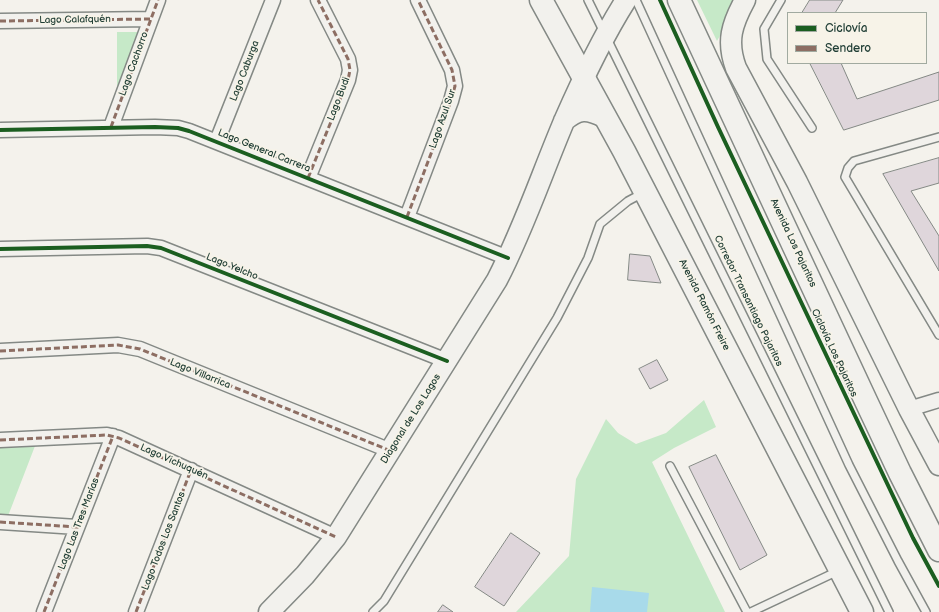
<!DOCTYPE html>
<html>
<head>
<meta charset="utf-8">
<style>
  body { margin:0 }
  #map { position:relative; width:939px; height:612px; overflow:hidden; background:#f4f2ec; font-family:"Balsamiq Sans",sans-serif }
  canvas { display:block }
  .legend { position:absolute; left:787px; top:12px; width:140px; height:52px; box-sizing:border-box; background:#f7f3e8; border:1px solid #a1aaa0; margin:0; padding:5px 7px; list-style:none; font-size:12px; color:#1f3d34 }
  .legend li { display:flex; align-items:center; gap:8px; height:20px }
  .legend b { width:20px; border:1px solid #a1aaa0 }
</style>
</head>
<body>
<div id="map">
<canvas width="939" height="612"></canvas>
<ul class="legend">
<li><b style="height:5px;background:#1b5e20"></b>Ciclovía</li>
<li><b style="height:5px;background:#8d6e63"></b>Sendero</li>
</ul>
</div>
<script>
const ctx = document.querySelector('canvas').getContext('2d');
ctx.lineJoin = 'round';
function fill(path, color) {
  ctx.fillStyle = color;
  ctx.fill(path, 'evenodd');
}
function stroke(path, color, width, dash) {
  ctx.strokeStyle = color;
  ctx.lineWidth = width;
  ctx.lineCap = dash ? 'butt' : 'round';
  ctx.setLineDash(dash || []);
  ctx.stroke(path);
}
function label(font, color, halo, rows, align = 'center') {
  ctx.font = font + ' "Balsamiq Sans",sans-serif';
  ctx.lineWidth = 3.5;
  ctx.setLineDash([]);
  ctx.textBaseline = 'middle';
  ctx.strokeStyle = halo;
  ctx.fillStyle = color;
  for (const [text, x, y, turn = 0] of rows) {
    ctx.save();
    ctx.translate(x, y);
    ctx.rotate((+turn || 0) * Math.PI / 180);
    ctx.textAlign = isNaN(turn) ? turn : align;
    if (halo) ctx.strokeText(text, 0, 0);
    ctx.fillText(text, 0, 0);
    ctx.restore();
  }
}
const green = new Path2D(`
  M697,0h43l-23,41z
  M117,32h23l-23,55z
  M704,400l12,27 -42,21 -22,14 73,150h-209l53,-56 7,-77 30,-60 12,14 18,11 30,-11z
  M35,446l-27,70h-8v-69z`);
const water = new Path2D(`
  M592,587l57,6 -2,19h-57z`);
const building = new Path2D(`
  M810,0h33l-8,13h-33z
  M810,63h31l16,36 82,-27v28l-95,30z
  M939,158v25l-28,8 28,45v35l-56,-97z
  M630,254l20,2 11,27 -33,-3z
  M657,360l11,20 -18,9 -11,-20z
  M716,455l51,100 -27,15 -51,-103z
  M511,533l29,20 -36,53 -29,-19z
  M443,605l10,7h-15z`);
const service = new Path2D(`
  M588,0l301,612
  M636,0l213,465 49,96 28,51
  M781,0l-17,29 3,30 45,69
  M939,137l-85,24 -6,7 -3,9 94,158
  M670,466l77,146
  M373,612l11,-11 173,-283 31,-60 12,-34 28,-23 15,-8
  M751,612l87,-41`);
const minor = new Path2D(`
  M0,21l151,-2
  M111,127l47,-127
  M0,130l155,-3 23,1 11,3 319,127
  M217,141l56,-141
  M308,178l40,-98 2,-10 -2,-11 -30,-59
  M407,217l44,-116 4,-15 -3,-16 -34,-70
  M0,249l147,-3 14,2 286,113
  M0,351l118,-6 22,4 251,102
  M909,409l30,-9
  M0,440l107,-5 12,3 217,99
  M0,522l77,5
  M44,612l69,-176
  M136,612l55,-142`);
const secondary = new Path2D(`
  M745,0c-13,24 -19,41 -9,68l61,114 112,227 30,56
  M564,121c15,-13 23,-12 40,-4
  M269,612l36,-37 31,-38 161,-257c27,-52 45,-107 68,-161 18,-41 37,-81 61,-119`);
const primary = new Path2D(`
  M541,0l83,151 238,461
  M679,0l187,401 34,72 39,77`);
const quiet = new Path2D(`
  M0,21l151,-2
  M111,127l47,-127
  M308,178l40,-98 2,-10 -2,-11 -30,-59
  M407,217l44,-116 4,-15 -3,-16 -34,-70
  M0,351l118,-6 22,4 251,102
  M0,440l107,-5 12,3 217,99
  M0,522l77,5
  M44,612l69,-176
  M136,612l55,-142`);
const cycleway = new Path2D(`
  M660,0l58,127 195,411 26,48
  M0,130l155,-3 23,1 11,3 319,127
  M0,249l147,-3 14,2 286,113`);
const streetNames = [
  ["Lago Calafquén",75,20,-1],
  ["Lago Cachorro",134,64,-70],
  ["Lago Caburga",245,71,-69],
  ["Lago Budi",339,99,-69],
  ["Lago Azul Sur",443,119,-71],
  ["Lago General Carrera",264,151,22],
  ["Avenida Los Pajaritos",793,243,65],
  ["Lago Yelcho",232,267,22],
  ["Corredor Transantiago Pajaritos",748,301,64],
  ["Avenida Ramón Freire",704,305,63],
  ["Ciclovía Los Pajaritos",834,353,65],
  ["Lago Villarrica",200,374,22],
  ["Diagonal de Los Lagos",411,419,-58],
  ["Lago Vichuquén",174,462,24],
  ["Lago Las Tres Marías",79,524,-69],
  ["Lago Todos Los Santos",164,541,-69]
];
fill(green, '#c6e9c8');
fill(water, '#a8daea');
fill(building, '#dfd6db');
stroke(building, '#848985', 1);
stroke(service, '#848985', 10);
stroke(minor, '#848985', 17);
stroke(secondary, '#848985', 23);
stroke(primary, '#848985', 25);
stroke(service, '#f2f1ed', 7);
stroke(minor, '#f2f1ed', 14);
stroke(secondary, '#f2f1ed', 20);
stroke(primary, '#f2f1ed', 22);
stroke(quiet, '#8d6e63', 3, [6, 3]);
stroke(cycleway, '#1b5e20', 4);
label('10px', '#1f3d34', '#f7f3e8', streetNames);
</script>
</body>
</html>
